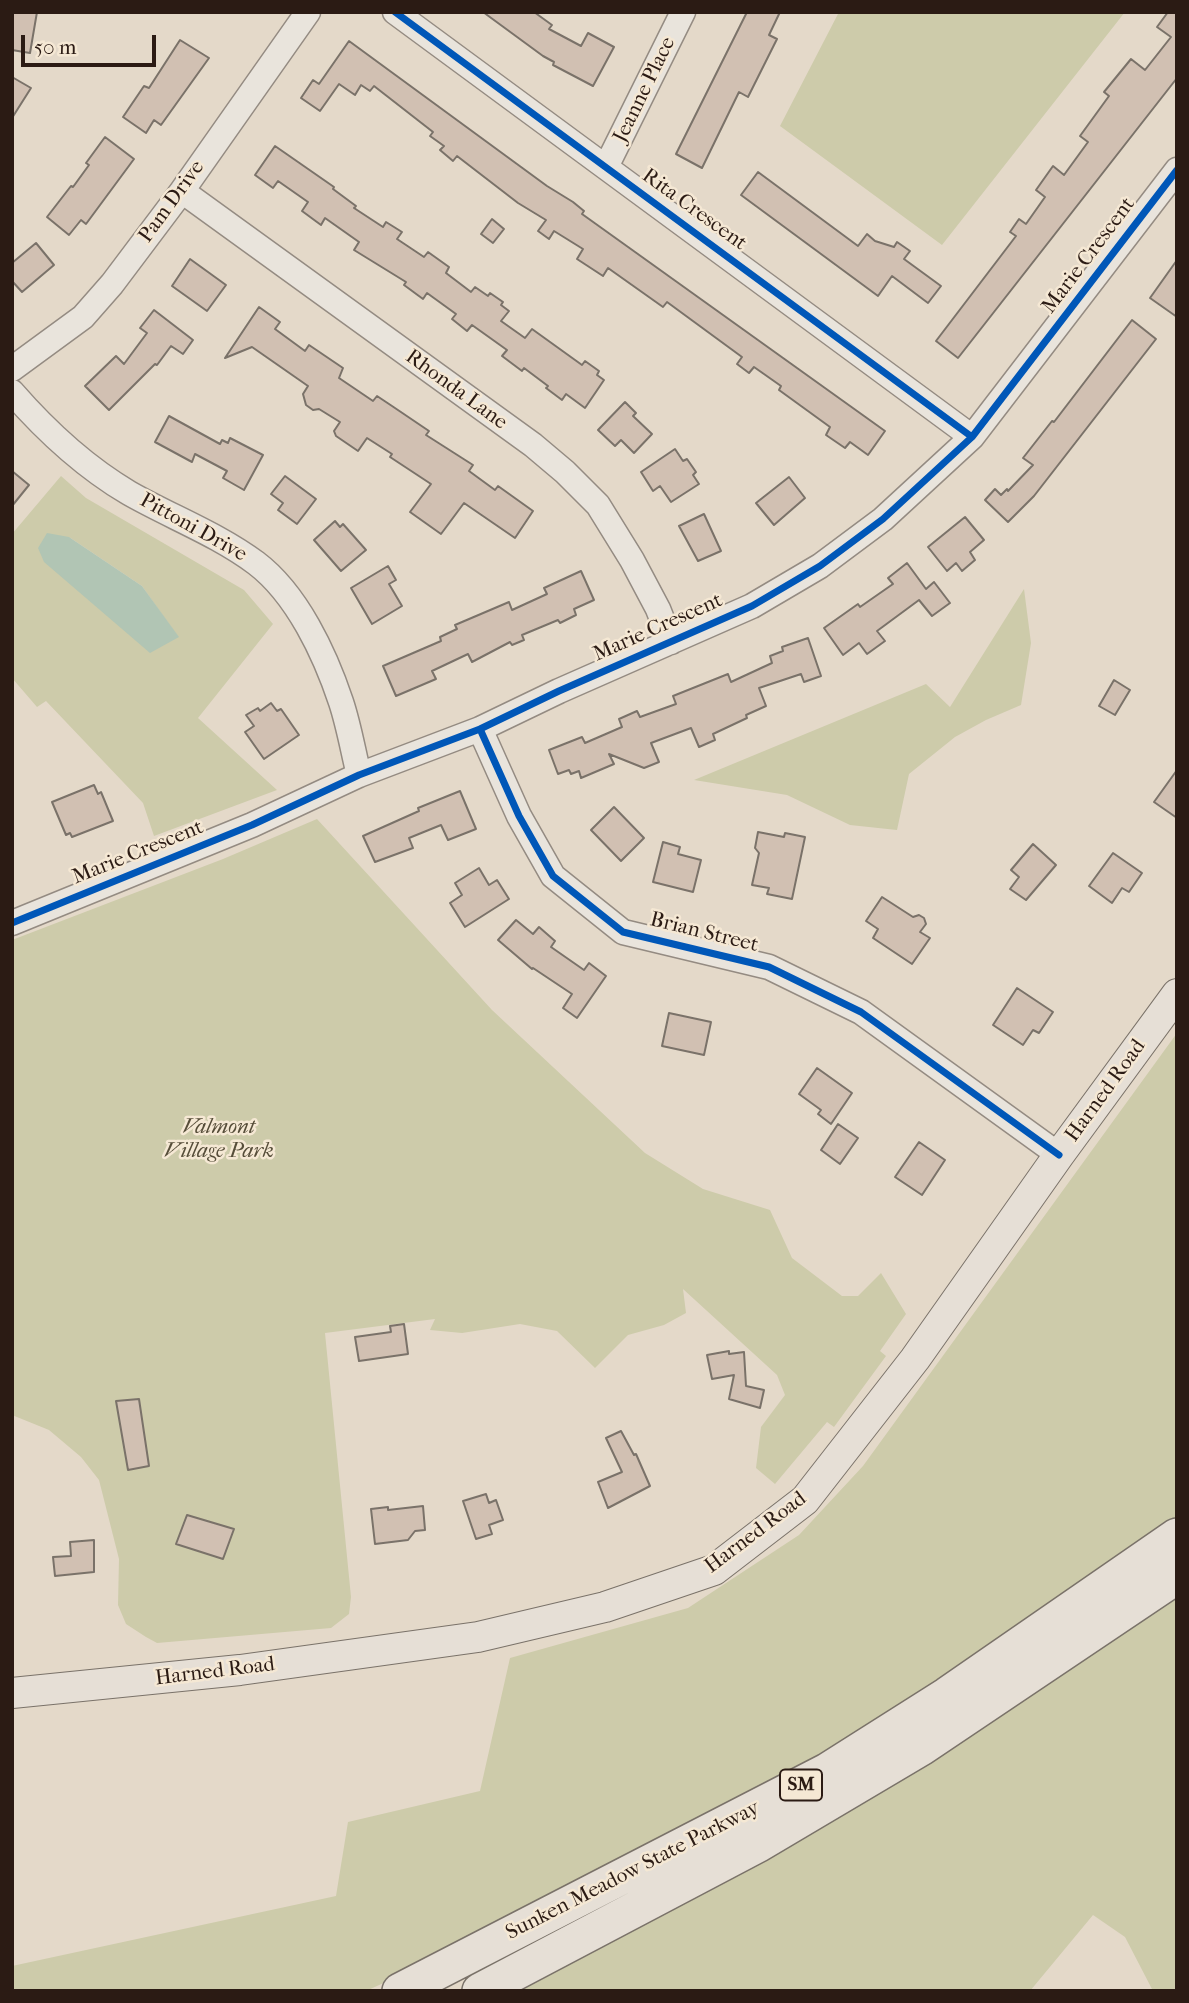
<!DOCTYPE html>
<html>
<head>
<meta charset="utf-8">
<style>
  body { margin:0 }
  #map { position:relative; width:1189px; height:2003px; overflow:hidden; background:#e4d9c9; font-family:"IM FELL French Canon",serif }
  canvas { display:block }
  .frame { position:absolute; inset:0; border:14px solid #2b1b14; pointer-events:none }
  .scale { position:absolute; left:21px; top:35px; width:135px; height:32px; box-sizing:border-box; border:4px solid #2b1b14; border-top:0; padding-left:9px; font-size:21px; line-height:24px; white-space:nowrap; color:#2b1b14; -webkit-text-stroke:5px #f5e8d4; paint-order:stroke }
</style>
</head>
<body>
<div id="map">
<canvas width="1189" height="2003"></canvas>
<div class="frame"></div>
<div class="scale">50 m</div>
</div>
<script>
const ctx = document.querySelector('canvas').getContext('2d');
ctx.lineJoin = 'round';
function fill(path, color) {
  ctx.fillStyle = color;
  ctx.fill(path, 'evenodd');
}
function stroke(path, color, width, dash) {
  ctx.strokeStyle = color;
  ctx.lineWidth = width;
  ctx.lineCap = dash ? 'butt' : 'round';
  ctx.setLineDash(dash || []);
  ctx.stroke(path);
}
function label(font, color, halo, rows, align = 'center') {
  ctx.font = font + ' "IM FELL French Canon",serif';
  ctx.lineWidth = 5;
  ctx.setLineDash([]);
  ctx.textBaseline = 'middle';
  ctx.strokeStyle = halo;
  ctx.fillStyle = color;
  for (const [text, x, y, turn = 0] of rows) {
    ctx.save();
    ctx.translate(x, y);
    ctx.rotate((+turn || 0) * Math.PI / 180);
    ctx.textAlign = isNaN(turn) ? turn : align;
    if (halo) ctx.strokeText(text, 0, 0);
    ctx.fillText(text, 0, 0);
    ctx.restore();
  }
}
const green = new Path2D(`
  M839,12h286l-183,233 -162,-119z
  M61,476l25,22 158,92 29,34 -75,94 79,72 -123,46 -11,-33 -97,-102 -9,6 -25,-29v-144zM69,537l73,49 36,51z
  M1024,589l7,54 -10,62 -35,15 -31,17 -46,37 -12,56 -47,-5 -63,-30 -93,-15 232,-96 24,23z
  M317,819l175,191 153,143 58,36 67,21 22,48 50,38h16l23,-23 25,41 -26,37 6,5 -52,71 -7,-5 -52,62 -19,-16 5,-41 24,-32 -8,-20 -94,-86 3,24 -22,12 -36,10 -33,33 -38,-37 -37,-7 -58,9 -32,-3 5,-11 -110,14 26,264 -2,17 -18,14 -174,15 -11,-6 -20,-13 -8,-19 1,-46 -20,-79 -18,-23 -32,-27 -37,-15v-475l211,-81z
  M1177,1033v483l-113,84 -287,182 -258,139 -153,70h-354v-25l324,-70 12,-74 132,-31 30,-133 178,-50 111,-73 64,-69z
  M1177,1590v401h-24l-28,-54 -32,-22 -63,76h-534z`);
const water = new Path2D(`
  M47,533l22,4 73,49 37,51 -29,16 -106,-91 -6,-14z`);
const building = new Path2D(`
  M12,12h25l-7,41 -18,-3z
  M483,12h51l18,13 -3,4 32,17 7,-13 26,14 -21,39 -40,-21 1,-3 -11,-6z
  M747,12h33l-11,23 8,4 -29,58 -9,-5 -37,76 -26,-14z
  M1168,12h9v66l-219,280 -22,-17 80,-105 -6,-4 9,-13 7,5 19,-27 -9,-7 17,-24 11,9 24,-33 -8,-6 29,-40 -5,-4 27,-33 14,11 26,-33 -14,-10z
  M180,40l29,18 -48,67 -7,-5 -8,13 -23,-16 21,-31 5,2z
  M349,41l198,145 26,16 11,9 -2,3 303,217 -17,24 -18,-13 -5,6 -19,-13 4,-8 -51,-37 2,-4 -27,-19 -5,6 -12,-9 5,-7 -75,-55 -4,5 -55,-39 -5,8 -26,-17 6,-10 -29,-18 -5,8 -11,-8 8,-11 -28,-17 -61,-47 -4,5 -13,-11 4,-4 -14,-10 3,-4 -59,-46 -4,5 -9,-6 -6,10 -16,-11 -19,27 -19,-13 12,-18 6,4z
  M12,77l19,11 -19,30z
  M105,137l29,22 -48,65 -5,-4 -12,15 -22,-18 24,-31 2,1 16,-22 -3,-2z
  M275,146l59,41 -1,2 23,17 -2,2 29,19 3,-5 16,10 -5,7 27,18 4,-5 21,15 -3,6 25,19 4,-5 13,9 2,-3 13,9 -2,3 8,6 -8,10 24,17 7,-9 50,36 3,-4 14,10 -2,4 7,5 -19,28 -19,-14 -4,6 -16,-12 2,-2 -24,-18 -2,3 -20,-15 5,-6 -35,-25 -5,6 -15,-12 4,-5 -29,-21 -4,6 -19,-14 2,-3 -52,-32 5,-8 -34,-24 -4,7 -19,-14 6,-9 -30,-21 -5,7 -18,-13z
  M758,172l100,74 9,-12 8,7 19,6 3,-5 13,9 -6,8 37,27 -13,17 -36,-27 -14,20 -137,-101z
  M492,219l12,10 -11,14 -12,-9z
  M36,243l18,22 -32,27 -10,-11v-18z
  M190,259l36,26 -19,26 -35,-25z
  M1177,260v57l-27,-19z
  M259,307l21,15 -5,7 30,22 4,-6 34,23 -4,10 34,23 4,-5 15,10 37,25 -3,4 47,30 -4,6 26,19 3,-4 35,25 -18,27 -51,-35 -23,31 -31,-22 21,-28 -41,-27 2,-3 -25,-16 -9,13 -22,-15 -2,-5 6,-9 -21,-13 -6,1 -7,-5 -3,-11 5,-8 -56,-39 -27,11z
  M154,310l39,30 -10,14 -12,-8 -14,19 -2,-1 -46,46 -24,-24 31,-30 8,8 23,-31 -7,-5z
  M1132,320l24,19 -122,157 -26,26 -23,-22 10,-11 6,6 6,-6 1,2 25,-26 -10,-7 29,-37 2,1z
  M625,402l11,11 -3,3 19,18 -18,19 -13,-13 -6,6 -17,-16z
  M169,416l51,28 2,-4 6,3 2,-5 33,17 -19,35 -21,-12 4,-7 -32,-17 -3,8 -37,-20z
  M675,449l8,12 4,-2 9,13 -3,3 6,9 -28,18 -11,-16 -7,5 -12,-19z
  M12,471l17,14 -17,21z
  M285,476l31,23 -19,25 -19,-14 5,-7 -12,-9z
  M789,477l16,21 -31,27 -18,-22z
  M704,514l17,37 -23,10 -19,-35z
  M965,517l19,23 -14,12 5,8 -13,11 -6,-8 -9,8 -19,-24z
  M335,521l5,6 3,-3 23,26 -25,21 -27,-31z
  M907,563l19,26 8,-7 16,21 -18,13 -13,-16 -42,31 8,10 -18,13 -8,-11 -16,12 -19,-27 34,-24 2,3 33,-23 -5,-6z
  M388,566l8,14 -7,4 13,22 -30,18 -21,-36z
  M581,571l13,29 -20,9 2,6 -16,8 -2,-3 -36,15 2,5 -12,5 -2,-3 -38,20 -4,-8 -36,17 4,8 -40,17 -13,-30 58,-25 -1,-4 17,-8 -2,-4 54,-23 3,8 35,-16 -3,-6z
  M808,638l13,38 -17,6 -3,-8 -42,14 7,18 -20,9 1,3 -34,16 2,6 -16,7 -8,-19 -40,15 8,19 -15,6 -35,-14 5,10 -33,14 -2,-7 -8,3 -2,-4 -11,4 -9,-24 33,-13 3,6 37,-16 -3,-8 18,-8 3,6 36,-13 -3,-8 55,-22 3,8 41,-19 -2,-7 13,-5 -1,-4z
  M1114,680l16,10 -15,25 -16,-9z
  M271,703l6,8 4,-2 18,26 -35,24 -19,-27 9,-6 -8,-11 12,-7 2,3z
  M1177,770v48l-23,-16z
  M94,785l4,9 3,-2 12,29 -41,16 -2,-4 -4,2 -14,-33z
  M460,791l16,38 -28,11 -7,-15 -32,13 4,10 -38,14 -12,-26 56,-25 -1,-3z
  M614,807l30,31 -23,23 -30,-31z
  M758,832l26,5 1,-4 20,4 -13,62 -25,-5 2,-6 -17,-3 7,-32 -4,-5z
  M663,842l17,5 -2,7 23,6 -8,32 -40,-10z
  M1033,844l23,21 -30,35 -16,-11 9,-12 -8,-7z
  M1113,853l29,20 -13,19 -7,-4 -10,15 -23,-17z
  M479,868l10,17 8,-5 12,19 -44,28 -15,-24 12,-8 -7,-12z
  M882,897l31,20 6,-2 5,3 2,6 -6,8 10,6 -18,26 -39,-26 5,-9 -12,-8z
  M516,920l17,14 6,-7 16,14 -4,6 33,23 5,-7 17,13 -29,42 -14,-10 9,-14 -39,-26 -1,1 -34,-29z
  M1017,988l36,24 -14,21 -6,-3 -10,15 -30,-20z
  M669,1013l42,9 -7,33 -42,-9z
  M817,1068l35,25 -21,31 -13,-10 3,-4 -22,-16z
  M838,1124l20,14 -18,26 -19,-14z
  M919,1142l26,18 -23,35 -27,-18z
  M404,1324l4,30 -49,7 -4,-24 36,-5 -1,-6z
  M729,1351v3l15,-2 2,34 18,4 -4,18 -31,-9 5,-24 -22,4 -5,-24z
  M139,1399l10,67 -21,4 -12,-69z
  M621,1431l13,24 2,-1 14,32 -42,22 -10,-26 24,-10 -16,-34z
  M486,1494l3,9 7,-3 7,20 -14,5 3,9 -16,5 -13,-38z
  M423,1506l2,24 -10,1 -7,9 -33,4 -4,-35 17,-2v3z
  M187,1515l47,14 -11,30 -47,-15z
  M94,1540v32l-39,4 -2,-19 18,-1 -1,-14z`);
const minor = new Path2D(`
  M395,12l577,425
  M606,167l77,-155
  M182,191l351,254 32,27 33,33 34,55 26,49 13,33
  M12,369l71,-52 29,-33 70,-93 126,-179
  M12,392c34,39 73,75 117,101 42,24 88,41 127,70 41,31 69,91 85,139 8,24 12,49 18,73
  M480,729l39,87 34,60 70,56 146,35 92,45 198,143
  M12,923l240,-98 107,-50 121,-46 79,-38 193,-85 68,-40 63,-47 89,-82 205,-267`);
const major = new Path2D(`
  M12,1693l228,-23 238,-33 127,-30 109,-37 91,-70 110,-141 144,-204 118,-161`);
const highway = new Path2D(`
  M400,1991l427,-220 120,-76 230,-159
  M480,1991l279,-147 162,-96 256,-172`);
const cycleway = new Path2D(`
  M395,12l577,425
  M480,729l39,87 34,60 70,56 146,35 92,45 198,143
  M12,923l240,-98 107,-50 121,-46 79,-38 193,-85 68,-40 63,-47 89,-82 205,-267`);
const shields = [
  [801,1785,42]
];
const shieldNames = [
  ["SM",801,1785]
];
const streetNames = [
  ["Jeanne Place",645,90,-64],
  ["Pam Drive",172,202,-54],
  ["Rita Crescent",694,210,36],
  ["Marie Crescent",1089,256,-53],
  ["Rhonda Lane",456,390,36],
  ["Pittoni Drive",193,528,29],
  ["Marie Crescent",658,628,-24],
  ["Marie Crescent",138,853,-22],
  ["Brian Street",704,933,14],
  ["Harned Road",1106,1091,-54],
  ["Harned Road",756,1533,-37],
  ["Harned Road",215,1672,-7],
  ["Sunken Meadow State Parkway",633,1871,-27]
];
const parkNames = [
  ["Valmont",219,1128],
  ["Village Park",219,1152]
];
fill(green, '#cdcbaa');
fill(water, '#b1c5b4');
fill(building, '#d1c0b2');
stroke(building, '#7a7269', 2);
stroke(minor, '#948b82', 27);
stroke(major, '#7a7269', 32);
stroke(highway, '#7a7269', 38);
stroke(minor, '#e9e4dc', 24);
stroke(major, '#e6dfd6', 30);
stroke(highway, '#e6dfd6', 35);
stroke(cycleway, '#0057b8', 7);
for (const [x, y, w] of shields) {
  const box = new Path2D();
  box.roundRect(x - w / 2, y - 15.5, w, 31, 5);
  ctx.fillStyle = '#f5e8d4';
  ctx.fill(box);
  stroke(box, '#2b1b14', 2);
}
label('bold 19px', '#2b1b14', null, shieldNames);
label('21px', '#2b1b14', '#f5e8d4', streetNames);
label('italic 21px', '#564d39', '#f5e8d4', parkNames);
</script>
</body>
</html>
